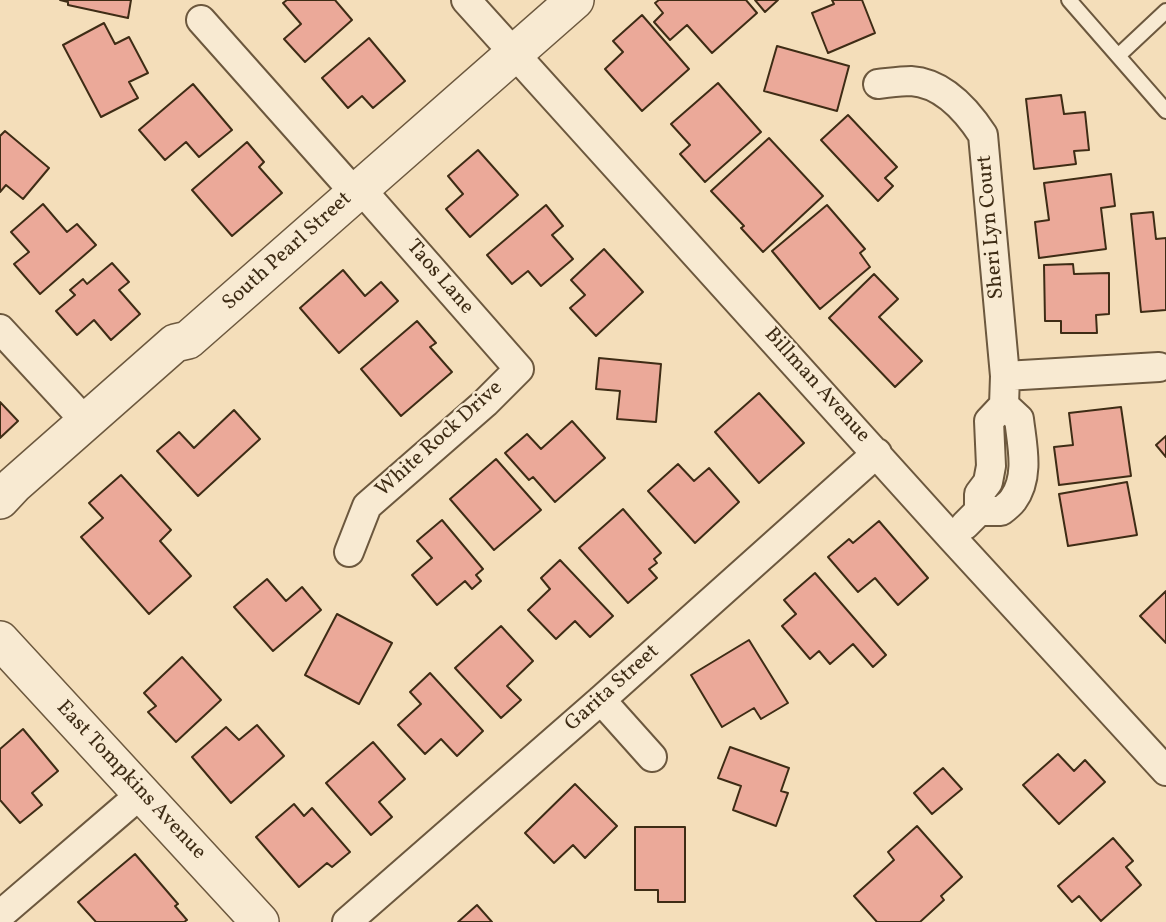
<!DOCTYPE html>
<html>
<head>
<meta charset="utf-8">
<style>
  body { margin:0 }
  canvas { display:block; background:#f4deba }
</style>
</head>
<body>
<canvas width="1166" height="922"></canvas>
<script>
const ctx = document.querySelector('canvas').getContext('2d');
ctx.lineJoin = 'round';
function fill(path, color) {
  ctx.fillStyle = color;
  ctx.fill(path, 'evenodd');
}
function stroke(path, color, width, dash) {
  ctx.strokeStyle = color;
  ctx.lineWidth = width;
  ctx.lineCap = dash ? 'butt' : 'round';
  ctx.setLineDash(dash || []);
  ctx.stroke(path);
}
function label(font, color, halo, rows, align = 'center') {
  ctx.font = font + ' Vollkorn,serif';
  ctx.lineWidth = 5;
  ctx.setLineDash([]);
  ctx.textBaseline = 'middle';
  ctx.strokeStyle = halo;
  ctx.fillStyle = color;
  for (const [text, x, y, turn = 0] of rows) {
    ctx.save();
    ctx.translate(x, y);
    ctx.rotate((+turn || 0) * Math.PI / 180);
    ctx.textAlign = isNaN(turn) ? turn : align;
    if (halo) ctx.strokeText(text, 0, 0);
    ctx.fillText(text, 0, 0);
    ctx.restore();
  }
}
const building = new Path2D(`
  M60,0h71l-3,18 -60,-13v-3z
  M287,0h48l17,20 -47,42 -21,-23 17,-15 -18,-21z
  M659,0h87l11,13 -45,40 -25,-28 -17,15 -16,-18 9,-9 -8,-10z
  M755,0h23l-13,12z
  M832,0h30l13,33 -47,20 -16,-40 22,-9z
  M642,15l47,54 -47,42 -37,-42 18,-17 -10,-11z
  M104,23l11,21 14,-7 19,36 -19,9 9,16 -37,19 -38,-72z
  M369,38l36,43 -32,27 -11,-12 -14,12 -26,-30z
  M777,46l72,20 -12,45 -73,-20z
  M718,83l43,49 -56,50 -25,-28 10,-9 -19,-21z
  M193,84l39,46 -33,27 -13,-15 -21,18 -26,-30z
  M1061,95l3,19 21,-2 4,38 -15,1 2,13 -42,5 -8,-70z
  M848,115l49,52 -12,11 8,8 -15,15 -57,-61z
  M5,131l44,37 -26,31 -17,-14 -6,7v-56z
  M769,138l54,58 -60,56 -22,-24 3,-2 -33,-35z
  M247,142l17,20 -5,5 23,26 -50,43 -40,-46z
  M478,150l40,45 -48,42 -24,-28 17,-15 -15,-18z
  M1111,174l4,32 -14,2 5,41 -67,9 -4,-36 14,-2 -5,-37z
  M43,204l24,28 10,-8 19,21 -56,49 -26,-30 15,-12 -18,-20z
  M546,205l17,21 -11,9 21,24 -32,27 -13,-15 -16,13 -25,-29z
  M827,205l38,44 -5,4 10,14 -50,42 -48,-58z
  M1153,212l3,27 10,-1v72l-25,2 -10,-98z
  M604,249l39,43 -47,44 -26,-28 15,-13 -14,-15z
  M112,263l17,19 -10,8 21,24 -29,26 -17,-20 -17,15 -21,-24 19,-16 -5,-5 13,-11 4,5z
  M1073,264l1,10 35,-1v41l-13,1 1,18h-36v-12h-16l-1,-56z
  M343,270l22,26 16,-14 17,19 -59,52 -39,-45z
  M874,274l24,25 -19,18 43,44 -27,26 -66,-69z
  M417,321l19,22 -6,4 22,25 -51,44 -40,-47z
  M599,358l62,6 -5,58 -39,-3 3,-28 -24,-2z
  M759,393l45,50 -45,40 -44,-51z
  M0,402l18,19 -18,17z
  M1121,407l10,69 -72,9 -5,-38 19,-2 -4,-32z
  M234,410l26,29 -62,57 -41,-45 22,-19 15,16z
  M572,421l33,37 -50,44 -22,-25 -4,3 -24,-27 22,-19 14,15z
  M1166,436v21l-10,-12z
  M496,459l45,51 -47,40 -44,-51z
  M678,464l16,17 15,-13 30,34 -44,41 -47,-52z
  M121,475l50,55 -11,11 31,35 -42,38 -68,-77 22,-19 -14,-15z
  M1127,482l10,53 -69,11 -9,-52z
  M623,509l38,44 -7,6 3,4 -8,6 8,9 -29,25 -49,-55z
  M442,520l41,49 -7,6 5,6 -9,8 -7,-8 -28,24 -25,-30 20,-17 -15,-17z
  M879,521l49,57 -30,27 -23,-27 -17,14 -30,-35 21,-18 4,4z
  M560,560l53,56 -23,21 -15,-16 -19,18 -28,-29 22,-21 -9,-11z
  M815,573l71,82 -13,12 -20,-23 -23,20 -11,-13 -9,8 -28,-33 14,-12 -12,-14z
  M267,579l19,22 16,-14 19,23 -48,41 -39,-44z
  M1166,591v52l-26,-27z
  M337,614l55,29 -33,61 -54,-29z
  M501,626l32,35 -26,25 14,14 -20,18 -46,-50z
  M749,640l39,63 -27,16 -7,-11 -32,19 -31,-52z
  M182,657l39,43 -45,42 -28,-30 8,-6 -12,-13z
  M430,673l53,58 -26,25 -16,-17 -16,15 -27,-29 23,-21 -11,-12z
  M257,725l27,31 -53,47 -39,-46 34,-30 13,13z
  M23,729l35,42 -26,22 10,12 -22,18 -20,-23v-51z
  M373,742l32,37 -26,23 13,15 -21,18 -45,-52z
  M730,747l59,21 -8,23 7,2 -12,33 -43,-16 8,-24 -23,-8z
  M1058,754l16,17 11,-11 20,22 -46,42 -36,-39z
  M943,768l19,21 -30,25 -18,-21z
  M575,784l42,42 -32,32 -12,-13 -19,18 -29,-30z
  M294,804l10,12 8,-8 38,44 -18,15 -5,-4 -28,24 -43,-50z
  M917,826l45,51 -21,19 3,4 -24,22h-43l-23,-26 40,-36 -6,-8z
  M635,827h50v75h-27v-12h-23z
  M1113,838l20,23 -7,6 15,18 -40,36 -22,-25 -7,6 -14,-16z
  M135,854l43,50 -3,2 12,14 -3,2h-88l-18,-20z
  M477,905l15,17h-34z`);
const service = new Path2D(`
  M1069,0l97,111
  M1118,56l48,-45`);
const minor = new Path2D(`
  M466,0l486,538 214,233
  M201,20l154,173
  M878,84c10,-1 22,-3 33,-3 32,2 55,28 72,54l22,241 -1,29 -15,16 2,45 -3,16 -9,12v17
  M0,329l86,93
  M1005,376l154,-9
  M965,525l14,-14h22c4,-3 9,-7 12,-11 17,-23 9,-55 6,-81l-15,-14
  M349,552l18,-46 118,-103 34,-34 -159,-181
  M601,700l51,57
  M0,915l142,-122
  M347,922l254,-222 276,-247`);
const tertiary = new Path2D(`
  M0,500l14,-15 161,-142 13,-3 387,-340
  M0,640l260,282`);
const streetNames = [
  ["Sheri Lyn Court",992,227,-95],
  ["South Pearl Street",288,252,-42],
  ["Taos Lane",439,278,49],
  ["Billman Avenue",816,386,48],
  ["White Rock Drive",440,440,-42],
  ["Garita Street",613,689,-42],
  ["East Tompkins Avenue",130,781,47]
];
fill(building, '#eba999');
stroke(building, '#3e2c15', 2);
stroke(service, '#6c583e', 18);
stroke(minor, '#6c583e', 32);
stroke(tertiary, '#6c583e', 40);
stroke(service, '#f8ead2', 14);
stroke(minor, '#f8ead2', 28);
stroke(tertiary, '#f8ead2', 37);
label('21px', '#3e2c15', '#f8ead2', streetNames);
</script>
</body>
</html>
